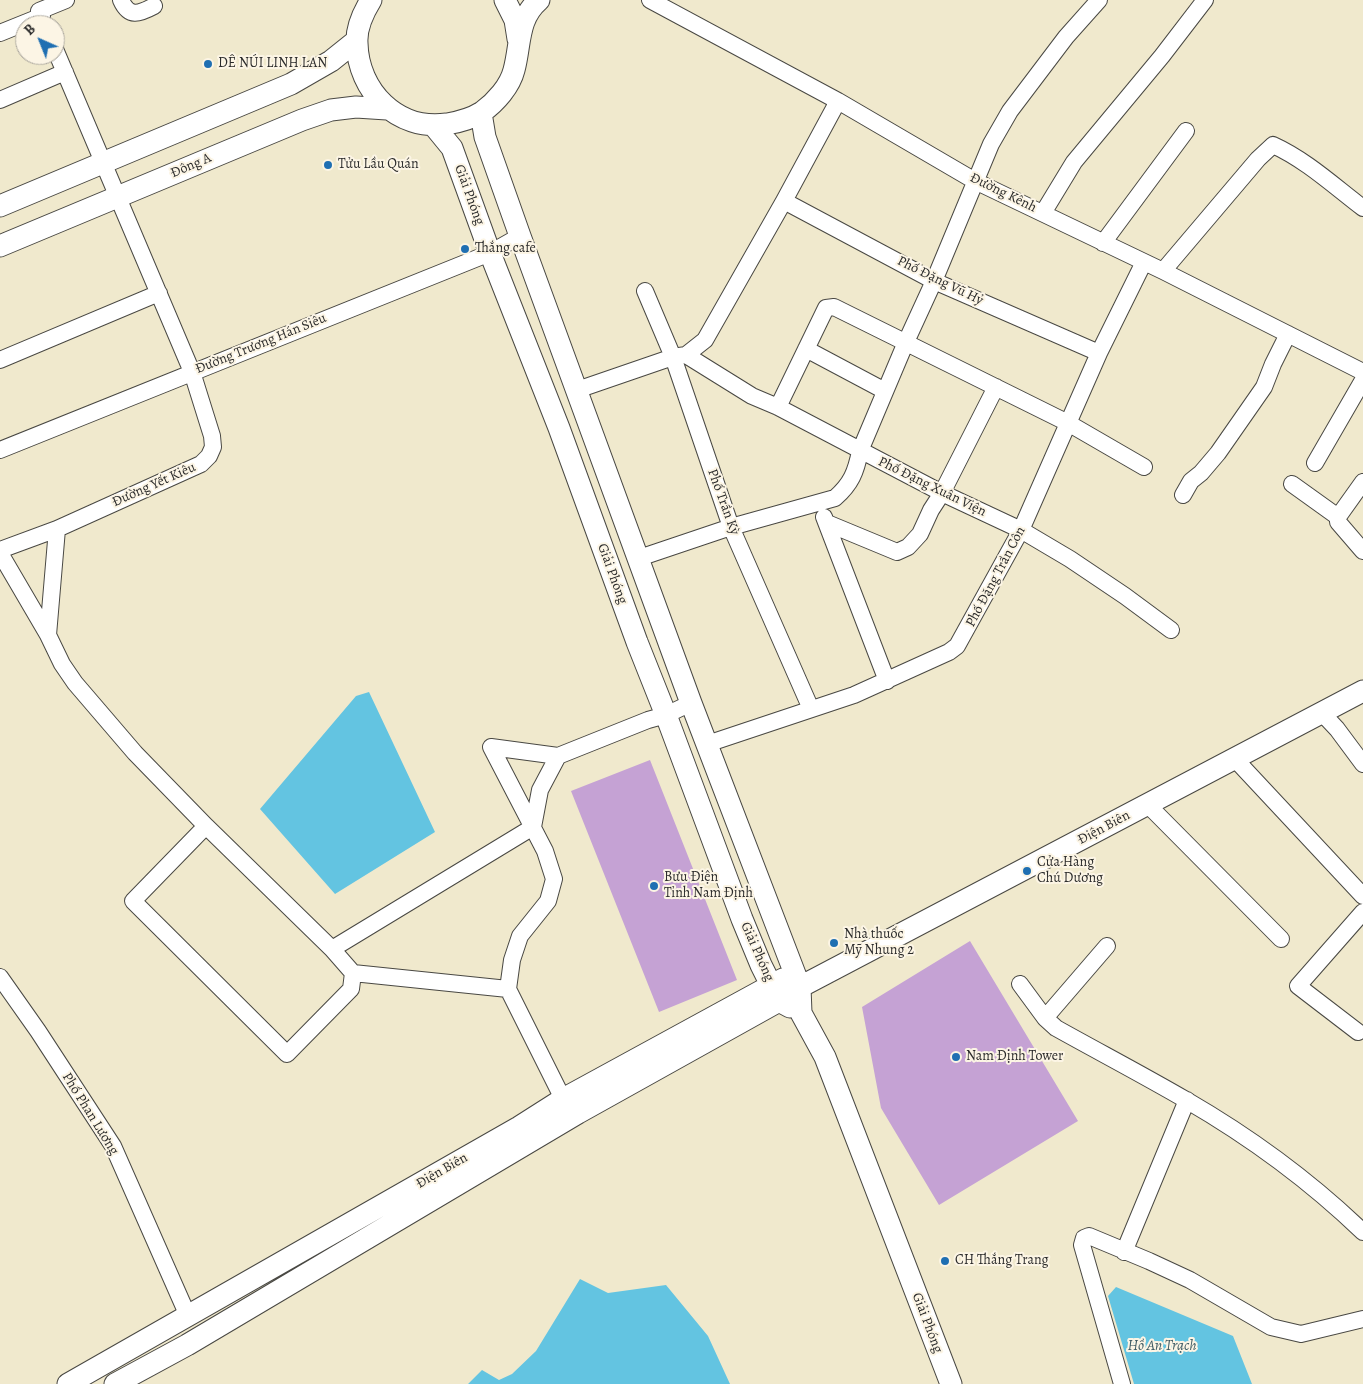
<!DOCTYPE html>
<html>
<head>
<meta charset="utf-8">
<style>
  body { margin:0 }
  #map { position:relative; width:1363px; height:1384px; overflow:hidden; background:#f0e9cd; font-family:Alegreya,serif }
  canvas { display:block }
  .north { position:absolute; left:15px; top:15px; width:50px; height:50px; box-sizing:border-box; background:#fcf5e5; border:1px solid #a8a49b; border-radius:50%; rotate:316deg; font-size:14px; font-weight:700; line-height:20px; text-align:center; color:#2b2b2b }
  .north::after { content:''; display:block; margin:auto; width:18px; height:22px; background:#1f6fb2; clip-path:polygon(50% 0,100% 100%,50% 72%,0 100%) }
</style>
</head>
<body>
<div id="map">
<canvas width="1363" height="1384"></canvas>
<div class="north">B</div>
</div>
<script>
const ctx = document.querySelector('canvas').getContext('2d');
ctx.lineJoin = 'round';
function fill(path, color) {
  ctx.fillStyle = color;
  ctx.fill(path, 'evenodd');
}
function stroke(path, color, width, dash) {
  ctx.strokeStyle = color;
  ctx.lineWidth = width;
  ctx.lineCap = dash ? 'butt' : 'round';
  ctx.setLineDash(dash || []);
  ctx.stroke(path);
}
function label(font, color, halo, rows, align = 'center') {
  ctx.font = font + ' Alegreya,serif';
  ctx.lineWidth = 4;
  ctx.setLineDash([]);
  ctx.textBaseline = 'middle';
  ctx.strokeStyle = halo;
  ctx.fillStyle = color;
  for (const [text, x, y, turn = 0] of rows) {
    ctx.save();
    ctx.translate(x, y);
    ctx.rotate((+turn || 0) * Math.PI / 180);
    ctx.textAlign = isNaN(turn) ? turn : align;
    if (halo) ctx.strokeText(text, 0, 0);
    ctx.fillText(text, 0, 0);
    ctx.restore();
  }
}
const water = new Path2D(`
  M369,692l66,140 -100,62 -75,-85 96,-113z
  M580,1279l28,14 58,-8 42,51 22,48h-262l14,-14 17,10 13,-6 24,-23z
  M1116,1287l117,49 19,48h-118l-26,-88z`);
const building = new Path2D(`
  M650,760l87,220 -78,32 -88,-221z
  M970,941l108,180 -139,84 -58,-97 -19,-101z`);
const minor = new Path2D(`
  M121,0c8,18 18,14 33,6
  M650,0l188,101 137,80 188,90 200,101
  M39,11l27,-11
  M0,33l42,-17
  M0,100l65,-28
  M784,201l150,80 165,72
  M1043,213l31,-51 88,-106 43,-56
  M1103,243l83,-112
  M1163,271l95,-112 15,-14c33,15 61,41 90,63
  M645,291l28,66 58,170 80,182
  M806,349l79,42
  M686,355l66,41 26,11 164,86 79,37 49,29 55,37 46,34
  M0,360l159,-67
  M577,390l96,-33 13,-2 19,-15 79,-139 54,-100
  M778,407l48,-99 8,-1 234,116 76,44
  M0,450l490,-197 30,-17
  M1315,463l48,-83
  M1292,484l46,33v5l25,29
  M1183,495l8,-14 10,-8 17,-20 46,-66 9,-23 15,-30
  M824,517l63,164
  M1338,517l25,-35
  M827,523l70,29 11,-5 12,-13 11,-24 11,-17 54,-106
  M0,550l57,-21 144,-65 8,-8 4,-9 -1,-11 -20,-64 -137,-323
  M0,553l48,82 14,29 13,19 60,70 71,73
  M639,558l92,-31 104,-29c16,-14 21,-26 25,-47l46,-109 28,-61 57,-137 19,-33 56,-74 33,-37
  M48,635l9,-106
  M1322,713l15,16 26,35
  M707,744l147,-49 95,-43 8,-6 64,-116 78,-177 45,-91
  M1235,759l128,137
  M1148,805l133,134
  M332,949l201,-122 7,-37 18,-34
  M353,973l-2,16 -64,65 -154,-153 73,-75 126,123 21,24 155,16
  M0,977l38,54 75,115 75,170
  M1020,984l25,34 11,10c43,24 87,47 130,72 64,37 124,81 177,132
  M1045,1018l62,-72
  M1358,1032l-60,-46 65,-74
  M563,1099l-55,-110 4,-29 8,-24 28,-35 6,-22 -9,-28 -54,-104 67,9 90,-36 18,-5 25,-12
  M1124,1252l63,-152
  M1122,1384l-40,-139 2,-7 5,-2 60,25 41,19 81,47 30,7 62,-15`);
const major = new Path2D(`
  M371,0c-8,13 -15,28 -14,43 1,48 40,88 90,81 12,-2 24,-5 35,-12 14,-10 28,-26 32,-42 7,-26 3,-51 25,-70
  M505,0l10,20 3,19
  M481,113l4,24 35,99 171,467 109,284 1,26 24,44 126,327
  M434,126l18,22 38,105 69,175 78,214 29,73 76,204 19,46 18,36 11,6
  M0,206l291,-122 40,-23 25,-20
  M0,246l302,-126 29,-10 25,-3 31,2
  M68,1384l451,-257 44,-28 220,-120
  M115,1384l72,-39 391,-232 201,-112 14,-5 7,-9 563,-296`);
const markers = [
  [208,64,5,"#1f6fb2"],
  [328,165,5,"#1f6fb2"],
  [465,249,5,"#1f6fb2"],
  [1027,871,5,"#1f6fb2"],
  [654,886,5,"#1f6fb2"],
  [834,943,5,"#1f6fb2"],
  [956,1057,5,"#1f6fb2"],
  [945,1261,5,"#1f6fb2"]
];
const poiNames = [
  ["DÊ NÚI LINH LAN",218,64],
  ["Tửu Lầu Quán",338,165],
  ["Thắng cafe",475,249],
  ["Cửa Hàng",1037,863],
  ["Chú Dương",1037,879],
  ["Bưu Điện",664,878],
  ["Tỉnh Nam Định",664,894],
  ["Nhà thuốc",844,935],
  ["Mỹ Nhung 2",844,951],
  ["Nam Định Tower",966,1057],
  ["CH Thắng Trang",955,1261]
];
const streetNames = [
  ["Đông A",191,166,-23],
  ["Đường Kênh",1003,193,26],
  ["Giải Phóng",469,195,70],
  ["Phố Đặng Vũ Hỷ",940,281,26],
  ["Đường Trương Hán Siêu",261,344,-22],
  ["Đường Yết Kiêu",154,485,-24],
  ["Phố Đặng Xuân Viện",932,487,26],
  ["Phố Trần Kỳ",723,502,70],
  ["Giải Phóng",612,574,70],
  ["Phố Đặng Trần Côn",996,577,-62],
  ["Điện Biên",1104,828,-28],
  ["Giải Phóng",757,952,66],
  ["Phố Phan Lương",90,1114,58],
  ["Điện Biên",442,1171,-30],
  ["Giải Phóng",927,1323,69]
];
const waterNames = [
  ["Hồ An Trạch",1162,1346]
];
fill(water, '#63c4e1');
fill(building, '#c5a2d4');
stroke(minor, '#494843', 18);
stroke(major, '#494843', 23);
stroke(minor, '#fff', 16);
stroke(major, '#fff', 21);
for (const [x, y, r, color] of markers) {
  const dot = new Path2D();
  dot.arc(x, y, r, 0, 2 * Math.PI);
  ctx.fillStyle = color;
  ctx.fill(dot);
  stroke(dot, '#fcf5e5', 2);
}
label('14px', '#2b2b2b', '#fcf5e5', poiNames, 'left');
label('14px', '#2b2b2b', '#fcf5e5', streetNames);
label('italic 15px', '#3c5962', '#fcf5e5', waterNames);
</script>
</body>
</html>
